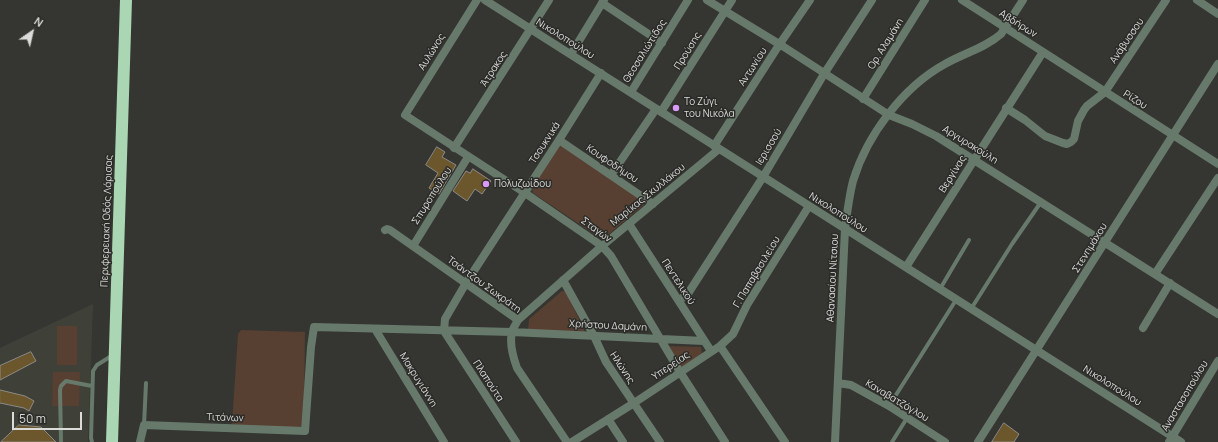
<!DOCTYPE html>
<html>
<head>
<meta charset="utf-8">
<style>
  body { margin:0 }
  #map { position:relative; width:1218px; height:442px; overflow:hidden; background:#353632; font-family:Manrope,sans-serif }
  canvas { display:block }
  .north { position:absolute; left:12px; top:12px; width:40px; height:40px; -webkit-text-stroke:3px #2b2b28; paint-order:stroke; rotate:34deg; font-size:11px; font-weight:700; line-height:16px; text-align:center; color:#dbdcda }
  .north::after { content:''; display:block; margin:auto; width:14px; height:18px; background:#dbdcda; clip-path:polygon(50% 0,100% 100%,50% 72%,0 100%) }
  .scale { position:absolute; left:12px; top:412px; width:70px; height:18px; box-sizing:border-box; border:2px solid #dbdcda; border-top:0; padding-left:5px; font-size:12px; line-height:14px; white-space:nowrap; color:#dbdcda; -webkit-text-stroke:3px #2b2b28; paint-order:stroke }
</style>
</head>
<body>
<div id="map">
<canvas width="1218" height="442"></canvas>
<div class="north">N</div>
<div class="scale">50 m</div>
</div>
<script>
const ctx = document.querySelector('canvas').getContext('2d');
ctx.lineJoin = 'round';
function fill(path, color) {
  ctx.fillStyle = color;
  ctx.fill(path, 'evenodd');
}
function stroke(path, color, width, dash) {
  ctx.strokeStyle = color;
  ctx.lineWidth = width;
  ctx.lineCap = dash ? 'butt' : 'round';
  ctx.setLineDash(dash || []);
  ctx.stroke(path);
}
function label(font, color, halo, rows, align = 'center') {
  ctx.font = font + ' Manrope,sans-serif';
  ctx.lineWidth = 3;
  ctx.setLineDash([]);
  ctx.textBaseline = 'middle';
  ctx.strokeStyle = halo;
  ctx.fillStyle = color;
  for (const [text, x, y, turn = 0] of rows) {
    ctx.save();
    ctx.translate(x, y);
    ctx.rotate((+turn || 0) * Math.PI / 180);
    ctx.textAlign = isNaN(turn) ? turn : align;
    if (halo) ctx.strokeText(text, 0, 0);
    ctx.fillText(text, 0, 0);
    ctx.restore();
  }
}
const built = new Path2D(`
  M93,304l-5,138h-88v-94z`);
const green = new Path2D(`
  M560,145l83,56 1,4 -40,33h-4l-67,-45 -1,-4z
  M562,291h2l2,1 19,40 -57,-2 1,-11z
  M57,326h20v39h-20z
  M241,330l64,2 -1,86 -1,6 -3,4 -66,-1 -2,-4 6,-89z
  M669,346l32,1 1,7 -21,13z
  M53,372h27l-1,34h-27z`);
const building = new Path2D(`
  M437,147l8,5 -3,5 14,8 -17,29 -10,-6 9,-15 -12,-8z
  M473,169l18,12 -9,13 -7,-5 -8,12 -14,-10 13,-20 4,2z
  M31,352l5,9 -36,19v-14z
  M0,390l25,6 9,5 -5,10 -5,-3 -24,-5z
  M1004,423l15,11 -5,8h-22z
  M19,425l22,2 15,15h-55z`);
const lane = new Path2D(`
  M940,289l29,-49
  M971,309l41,-65 29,-42
  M889,406l67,-106
  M144,425l2,-42
  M61,441l-1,-51 1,-4 5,-5 26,5
  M92,442l-1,-4 2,-67 4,-6 16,-10
  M892,442l15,-24`);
const street = new Path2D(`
  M477,0l-72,115 120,78 77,53 9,10 69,116 45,70
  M485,0l696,442
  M707,0l77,47 105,68 23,9 24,12 282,178
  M962,0l256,164
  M1197,0l21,14
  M602,3l60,40
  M571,54l33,-54
  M631,92l57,-92
  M863,99l62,-99
  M1006,108l19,12 20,16 18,7 4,1 4,-2 3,-3 4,-18 6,-11 3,-4 18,-14 61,-92
  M661,112l71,-112
  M559,140l94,64
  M714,146l65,-101 31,-45
  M454,148l95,-148
  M611,175l45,-66
  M629,224l82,127
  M385,230l2,-1 3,1 128,90c-2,4 -5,8 -6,12 -3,12 1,25 5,36l50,74
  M413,246l55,-89
  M906,267l137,-215
  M1155,274l63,-96
  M563,280l31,56 12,26 54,80
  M679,301l10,-9 74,-115 61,-103 48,-74
  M518,320l84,-74 117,-97
  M1143,328l27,-45
  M375,329l69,113
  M720,346l65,96
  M838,383l13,2 38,21 56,36
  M608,419l15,23
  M140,442l4,-17 161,6 6,-84 3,-20 198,5 192,9
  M516,442l-72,-111 1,-12 21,-36 93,-143 42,-67
  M572,442l62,-39 86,-57 13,-12 14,-29 62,-99
  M835,442l10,-213c2,-16 4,-32 8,-48 14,-46 50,-94 92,-117 19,-11 40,-16 56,-30l22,-34
  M978,442l240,-378
  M1169,442l49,-81`);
const highway = new Path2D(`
  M112,442l14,-442`);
const markers = [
  [676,108,4,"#d99af7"],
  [486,184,4,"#d99af7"]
];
const streetNames = [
  ["Αβδήρων",1018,24,32],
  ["Νικολοπούλου",565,39,32],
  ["Ανάβυσσου",1127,41,-56],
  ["Ορ. Αλαμάνη",886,44,-58],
  ["Θεσσαλιώτιδος",645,51,-58],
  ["Προύσης",688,51,-58],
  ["Αυλώνος",432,52,-58],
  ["Αντωνίου",753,67,-57],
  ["Άτρακος",494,69,-57],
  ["Ρίζου",1135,100,32],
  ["Τσουκνικά",545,143,-57],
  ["Αργυρακούλη",970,145,32],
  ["Ιερισσού",769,147,-59],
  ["Κουφοδήμου",612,164,34],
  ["Βεργίνας",953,174,-58],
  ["Μαρίκας Σκυλλάκου",648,195,-39],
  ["Σπυροπούλου",432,196,-58],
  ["Νικολοπούλου",838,213,32],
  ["Περιφερειακή Οδός Λάρισας",107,221,-88],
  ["Σταγών",596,230,36],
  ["Στενημάχου",1090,248,-58],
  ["Γ. Παπαβασιλείου",757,272,-59],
  ["Αθανασίου Νίτσιου",833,278,-87],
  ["Πεντελικού",678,282,57],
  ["Τσάντζου Σωκράτη",484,285,36],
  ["Χρήστου Δαμάνη",608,326,3],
  ["Υπερείας",671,366,-34],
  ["Ηλώνης",622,368,57],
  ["Μακρυγιάννη",418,380,58],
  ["Πλαπούτα",488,381,57],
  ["Νικολοπούλου",1112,386,32],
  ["Αναστασοπούλου",1185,396,-59],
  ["Καναβατζόγλου",897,401,31],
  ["Τιτάνων",225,418,2]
];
const poiNames = [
  ["Το Ζύγι",684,102],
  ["του Νικόλα",684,114],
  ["Πολυζωίδου",494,184]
];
fill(built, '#3f4138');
fill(green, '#573f31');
fill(building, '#6b572b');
stroke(building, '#8c8a86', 1);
stroke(lane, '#67796b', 4);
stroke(street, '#67796b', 8);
stroke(highway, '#aad6b3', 12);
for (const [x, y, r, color] of markers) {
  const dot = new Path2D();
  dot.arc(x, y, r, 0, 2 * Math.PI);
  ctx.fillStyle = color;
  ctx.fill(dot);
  stroke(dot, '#2b2b28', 1.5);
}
label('10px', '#dbdcda', '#2b2b28', streetNames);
label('10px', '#dbdcda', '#2b2b28', poiNames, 'left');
</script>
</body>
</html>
